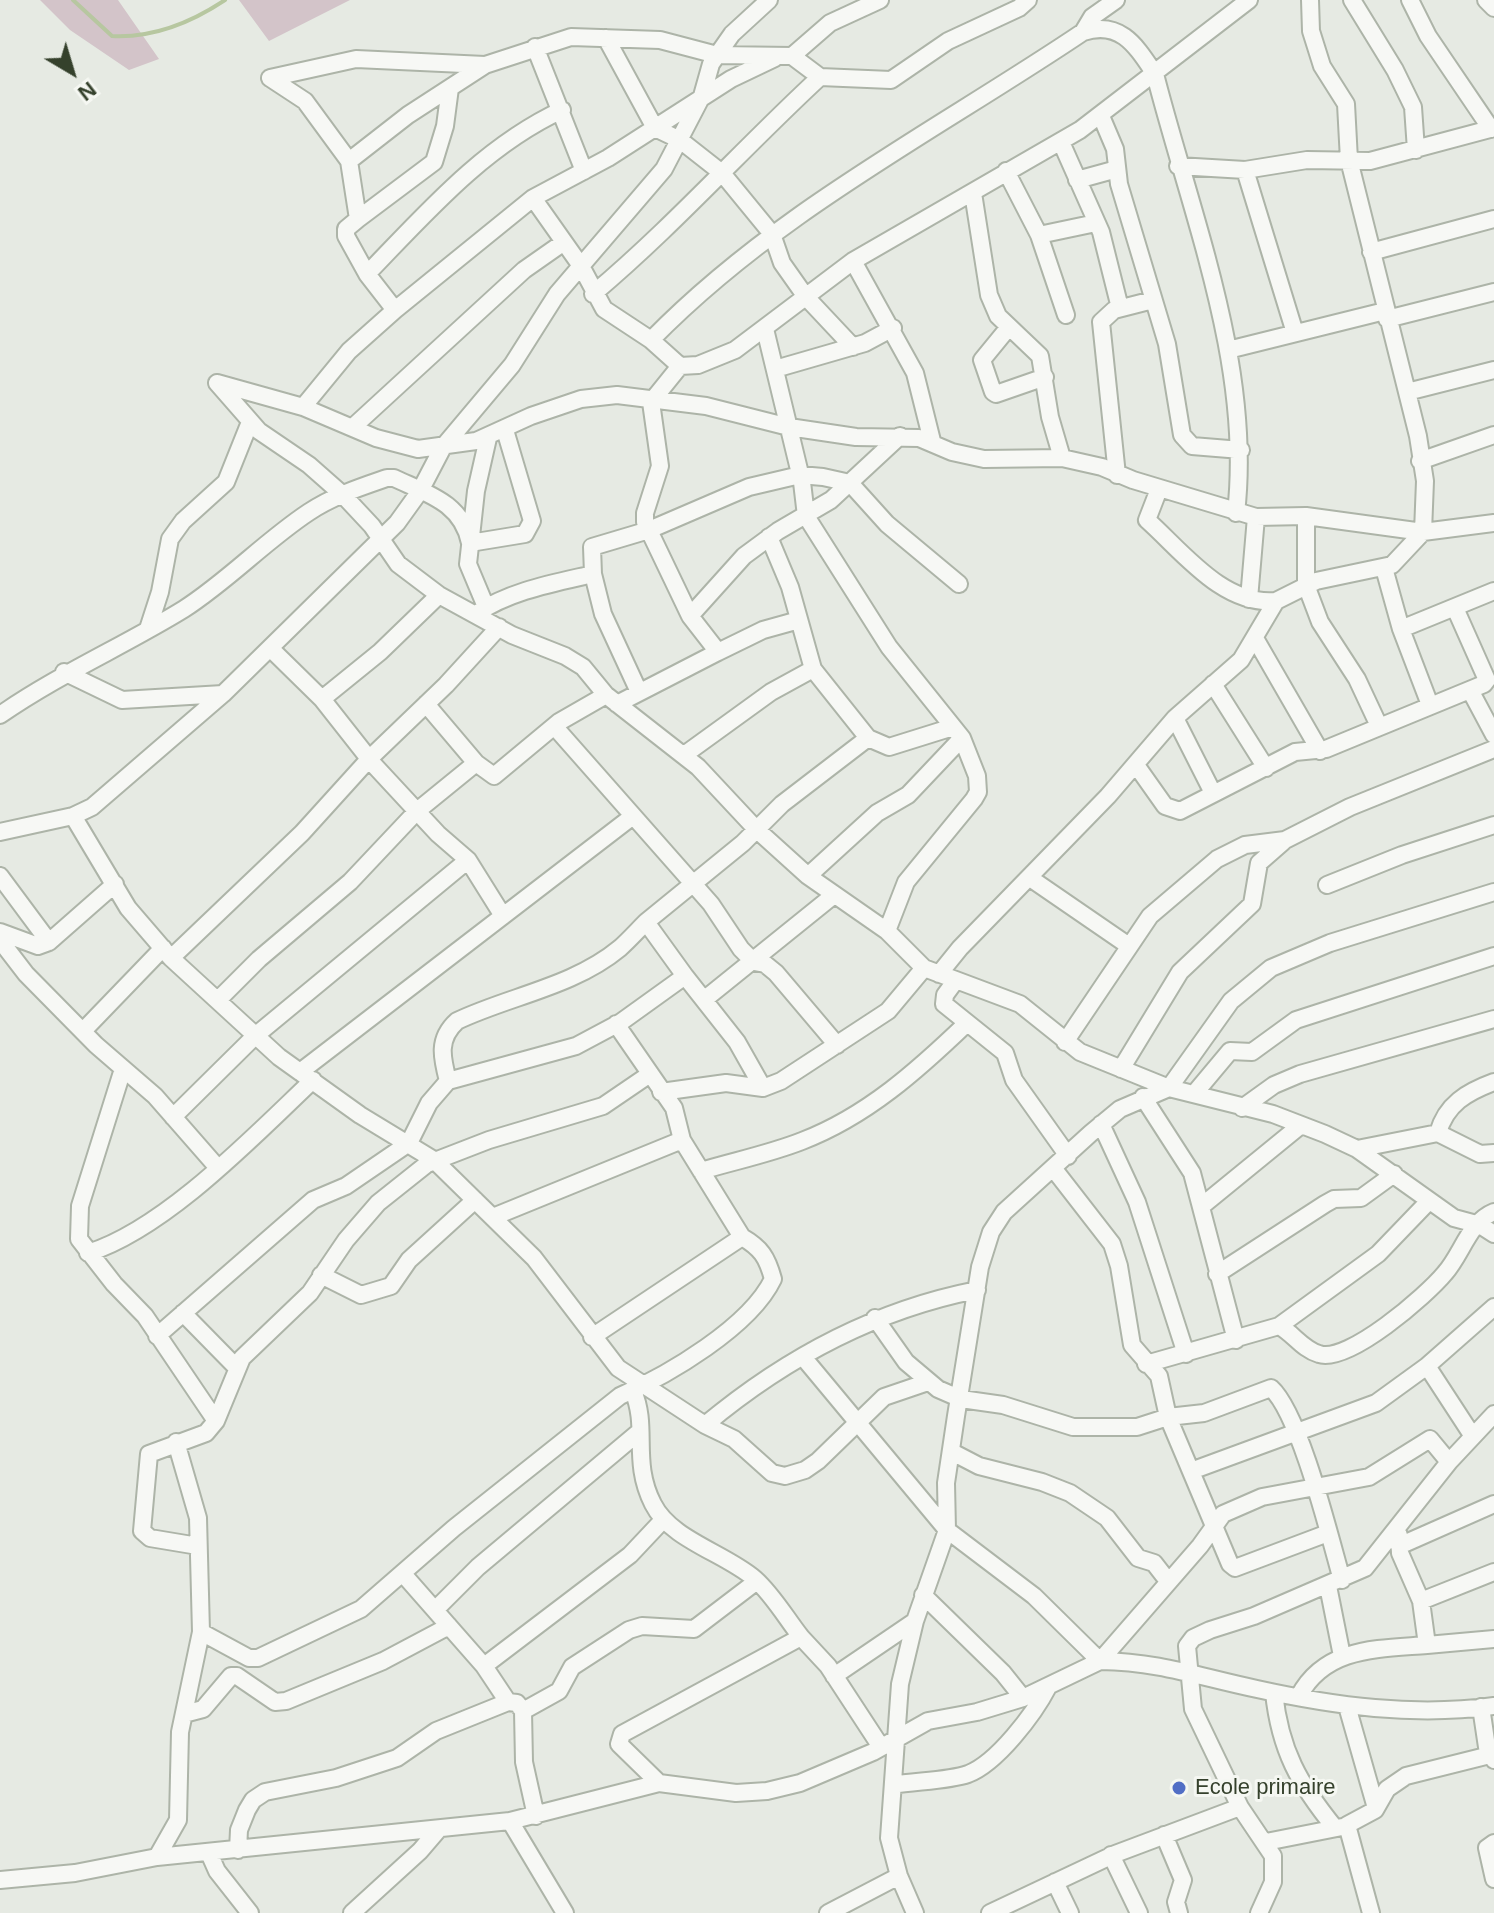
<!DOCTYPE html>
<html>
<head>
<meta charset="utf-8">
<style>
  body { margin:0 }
  #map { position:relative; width:1494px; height:1913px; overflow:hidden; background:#e6eae3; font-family:Helvetica,sans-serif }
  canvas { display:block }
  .north { position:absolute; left:32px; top:32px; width:80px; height:80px; -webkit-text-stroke:6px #f5f7f2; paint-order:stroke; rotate:142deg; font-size:22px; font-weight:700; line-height:32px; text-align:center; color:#35412c }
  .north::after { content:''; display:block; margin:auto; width:28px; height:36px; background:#35412c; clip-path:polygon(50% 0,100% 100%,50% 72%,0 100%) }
</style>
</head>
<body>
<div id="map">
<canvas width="1494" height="1913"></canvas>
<div class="north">N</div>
</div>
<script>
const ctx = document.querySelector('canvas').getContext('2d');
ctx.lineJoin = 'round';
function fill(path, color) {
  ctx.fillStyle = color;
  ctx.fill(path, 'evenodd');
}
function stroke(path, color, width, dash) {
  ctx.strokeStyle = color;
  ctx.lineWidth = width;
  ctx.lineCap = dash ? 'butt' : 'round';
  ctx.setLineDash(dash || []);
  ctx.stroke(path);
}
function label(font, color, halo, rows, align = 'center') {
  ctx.font = font + ' Helvetica,sans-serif';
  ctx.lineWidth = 6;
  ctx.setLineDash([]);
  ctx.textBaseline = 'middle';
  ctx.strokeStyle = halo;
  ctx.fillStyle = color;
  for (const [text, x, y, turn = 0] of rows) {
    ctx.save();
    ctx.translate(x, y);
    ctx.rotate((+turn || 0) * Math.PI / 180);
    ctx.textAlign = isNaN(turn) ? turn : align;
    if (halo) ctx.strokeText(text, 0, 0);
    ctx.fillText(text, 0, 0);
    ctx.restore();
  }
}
const green = new Path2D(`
  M40,0h78l41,59 -30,11 -59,-40z
  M239,0h111l-81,41z`);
const stream = new Path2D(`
  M73,0l39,36c40,2 80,-14 113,-36`);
const street = new Path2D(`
  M1352,0l43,70 18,37 3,43
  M1410,0l18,36 63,93
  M1486,0l8,8
  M1083,32l9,-15 24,-17
  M606,38l49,90 25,12 42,33 50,61 10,29 24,34 47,50
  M535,47l49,124
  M792,56l38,-33 50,-23
  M270,78l86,-19 129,6 86,-28 89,3 57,15 75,1 28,21 71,3 57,-39 71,-33 9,-8
  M270,78l35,23 44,60 9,58 -12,10v7l21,38 28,36 -46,41 -46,56
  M1101,116l14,33 4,35 48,160 15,91 10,11 49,4
  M1061,142l40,90 19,76
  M349,161l59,-46 77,-50
  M1178,166l67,4 62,-10 63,1 124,-33
  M1245,170l50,163
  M1006,171l33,64 27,80
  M1077,180l40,-11
  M973,193l16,102 9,21 42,40 10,61 12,41
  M533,198l48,68 23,43 47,31 29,26 18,-1 37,-15 118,-89 227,-131 169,-130
  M358,219l76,-57 11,-36 5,-38
  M1039,235l57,-12
  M1371,252l123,-33
  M853,261l62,112 17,68
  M367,274c59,-61 117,-128 195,-164
  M593,294c81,-68 150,-146 227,-217
  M395,310l138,-112 75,-40 123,-79 44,-21
  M1387,319l107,-27
  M1009,327l-27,33 11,32 3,2 49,-17
  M765,329l37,153 4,34 83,131 73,91 15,38 1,16 -4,7 -68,83 -19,49
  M651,340c126,-129 285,-209 432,-308 38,-12 53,14 72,42 36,141 98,292 81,439
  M1228,350l157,-39
  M680,366l-29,36 9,64 -15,47v9l45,94
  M775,369l90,-26 28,-15
  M217,383l42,48 50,34 34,30 29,31 26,38 41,31 73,40 53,21 18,11 23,28 92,72 58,62 52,47 79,55 37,37 96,36 60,48 89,36 104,26 52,20 32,15 97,69 26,7 14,9
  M217,383l86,24 73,31 42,11 58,-8 55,-25 50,-17 36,-4 89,11 83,21 67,10 63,1 33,14 32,7 78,-1 40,9 31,13 123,37 50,-1 117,16 71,-9
  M1407,392l87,-22
  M353,427l171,-157 40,-28
  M1420,461l74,-26
  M1117,475l-16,-153 13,-12 39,-10
  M1159,489l-12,31c36,32 76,86 129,81
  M1306,516v69l14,37 37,57 22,47
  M769,537l21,50 23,82 55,69
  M1384,568l17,61 29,76
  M593,574l10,40 36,78
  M1249,599l7,-82
  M486,607l-18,-43 8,-73 12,-53
  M476,614c33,-23 78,-31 117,-40l-1,-27 57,-17 100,-43 51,-12 23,2 27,6 37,41 72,60
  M148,629l12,-37 10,-53 13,-18 43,-39 24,-60
  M1401,629l93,-38
  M1256,640l64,111
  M271,649l51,50 52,66 64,69 30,26 35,56
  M718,652l45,-22 36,-10
  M64,672l58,28 101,-6
  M1213,684l53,84
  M1470,690l24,45
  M322,699l58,-47 59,-57
  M426,704l50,59 18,13 65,-54 47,-27
  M617,704l101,-52 -28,-36 54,-60 34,-25 53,-31 69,-64
  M0,715c59,-41 124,-69 184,-106 45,-29 81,-68 125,-97 24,-16 52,-25 78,-34h7c34,16 68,25 76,65l55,-9 7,-13 -27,-91
  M1175,718l38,75
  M554,726l157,178 30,45 13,13 11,2 11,9 61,72
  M684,755l87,-63 42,-23
  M1136,765l29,41 15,5 115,-59 31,-3 158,-65 3,-4 -32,-72
  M73,816l55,92 43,50 108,99 81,58 74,45 100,98 84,110 87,57c79,-66 170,-115 272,-135
  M0,832l73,-16 19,-9 131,-113 174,-171 23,-32 23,-44 69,-82 45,-71 107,-125 38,-73 9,-32 21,-30 37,-34
  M0,876l49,66 66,-58
  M808,876l69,-63 31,-18 54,-57
  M1030,878l99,68
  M1327,885l75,-30 92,-30
  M0,932l38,14 11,-4
  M0,940l26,34 70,71 59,51 63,72
  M171,958l131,-125 68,-75 76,-73 53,-58
  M939,974l21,-26 148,-152 67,-78 66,-58 35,-59 40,-20 76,-16 31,-33 2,-51 -7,-45 -69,-276 -3,-56 -24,-38 -11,-35 -1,-31
  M685,976l52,66 26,46
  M956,980l-11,15 -1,9 61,49 9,27 54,76
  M705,999l129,-104
  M218,1000l41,-41 91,-77 67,-71 59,-48
  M616,1024l58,84 8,32 60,97
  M83,1031l80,-83
  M1065,1042l85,-126 67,-57 28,-14 40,-5 65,-33 144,-58
  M123,1069l-43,137 -1,33 35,45 31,32 71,105
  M1121,1069l59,-97 72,-68 7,-41 24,-21
  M300,1072l333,-256
  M448,1081c-6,-23 -11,-42 9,-60 52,-25 116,-34 163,-73 9,-8 17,-17 26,-26
  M661,1092l65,-9 37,5 18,-7 107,-70 36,-43
  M1194,1094l36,-43 22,1 44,-32 198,-64
  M1143,1097l49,76 44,167
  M1242,1108l32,-23 26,-11 194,-55
  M173,1117l82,-81 213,-176
  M1101,1124l36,78 49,152
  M1438,1133c8,-29 29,-41 56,-51
  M1357,1149l81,-16 42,21 14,-1
  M1053,1168l59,76 7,22 13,79 27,31 9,41 62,147 5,4 93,-35
  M701,1171c33,-10 68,-17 101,-30 65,-25 116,-71 165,-118
  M1203,1205l98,-80
  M493,1217l189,-77
  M88,1253c77,-24 166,-117 225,-173
  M1217,1274l108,-70 9,-5 27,-1 33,-24
  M321,1275l40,20 30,-9 18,-26 66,-60
  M183,1313l53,54
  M875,1318l31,44 32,27 23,10 42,6 70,22h64l31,-10 36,-4 67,-25c29,26 59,150 71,192
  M1279,1326c14,7 23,23 40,28 29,10 108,-59 126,-81 17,-19 24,-51 49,-61
  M157,1336l156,-136 33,-14 63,-43 20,-40 19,-22 128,-35 45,-24 64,-46 -39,-54 97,-79 39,-39 86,-66 21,9 64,-20
  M803,1357l144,173 87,66 66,65c61,1 99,16 157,28 77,17 158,28 237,17
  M1146,1364l133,-38 99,-72 51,-53
  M633,1391c16,37 -2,70 20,113 18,36 72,49 102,75 18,16 31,39 46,58l-179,97 -3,10 40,39
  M705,1425l29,14 38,34 13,3 20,-6 13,-9 66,-64 44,-15
  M1472,1435l-45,-69 67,-59
  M952,1452l27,14 63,16 28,11 37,25 31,40 16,5 14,18
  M1191,1471l185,-68 51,-37
  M1399,1535l1,18 21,48
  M198,1546l-48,-8 -8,-7 7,-77 57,-21 10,-12 26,-63 68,-65 36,-53 32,-37 49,-39 62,-24 114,-34 47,-32
  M1399,1546l95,-42
  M404,1575l80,91
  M1328,1586l14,70
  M923,1595l80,78 20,25
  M435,1610l43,-43 161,-135
  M201,1632l48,26h9l103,-49 93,-81 166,-132c48,-21 130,-69 153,-117 -6,-22 -12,-31 -31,-42l-150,100
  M801,1637l27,29 53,81
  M1427,1645l67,-6
  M834,1676l81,-55
  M1274,1693c6,57 25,91 61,135
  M1299,1696c26,-49 78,-47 128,-51l-6,-44 73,-29
  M508,1702l-24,-36 146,-111 32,-34
  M1347,1706l29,102
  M1481,1707l6,40 7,13
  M523,1711l36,-20 13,-24 57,-37 13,-4 52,3 63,-48
  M184,1714l19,-5 28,-33h6l38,26 11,-1 97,-40 66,-35
  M893,1785c22,-4 55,-4 75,-11 29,-11 66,-60 80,-87
  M510,1821l55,92
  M1164,1835l19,45 -7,22 3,11
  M1266,1842l76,-15
  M1494,1843l-7,5 7,31
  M238,1850l1,-20 8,-20 6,-10 12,-8 71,-14 61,-20 39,-27 72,-29 9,1 6,8 1,51 12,54
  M209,1853l8,18 33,42
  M1111,1855l28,58
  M157,1857l21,-37 2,-88 21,-100 -3,-114 -22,-76
  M0,1880l75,-7 82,-16 353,-36 149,-38 77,10 31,-2 33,-8 73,-31 55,-31 49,-9 46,-14 77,-37 100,-115 23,-32 39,-17 107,-20 61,-38 19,23
  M1055,1882l15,31
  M352,1913l68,-62 18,-21
  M828,1913l71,-37
  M915,1913l-16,-37 -10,-38 11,-154 15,-63 32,-91 -1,-47 10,-67 24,-149 11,-35 13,-20 87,-79 29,-24 49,-21 62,-87 40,-33 59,-25 164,-51
  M990,1913l125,-59 125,-47
  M1259,1913l14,-31v-26l-33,-49 -47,-98 -6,-63 6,-8 17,-8 44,-14 111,-48 84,-106 45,-48
  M1371,1913l-24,-88 28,-15 12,-21 19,-13 88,-22`);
const markers = [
  [1179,1788,8,"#516ec5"]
];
const poiNames = [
  ["Ecole primaire",1195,1788]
];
fill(green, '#d3c4c9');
stroke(stream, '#b7c7a0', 4);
stroke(street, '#adb4a8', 20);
stroke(street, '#f7f8f5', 16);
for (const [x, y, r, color] of markers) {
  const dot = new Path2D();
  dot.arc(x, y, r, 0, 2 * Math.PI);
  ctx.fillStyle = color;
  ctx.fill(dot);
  stroke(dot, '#f5f7f2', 3);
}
label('22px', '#35412c', '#f5f7f2', poiNames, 'left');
</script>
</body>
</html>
